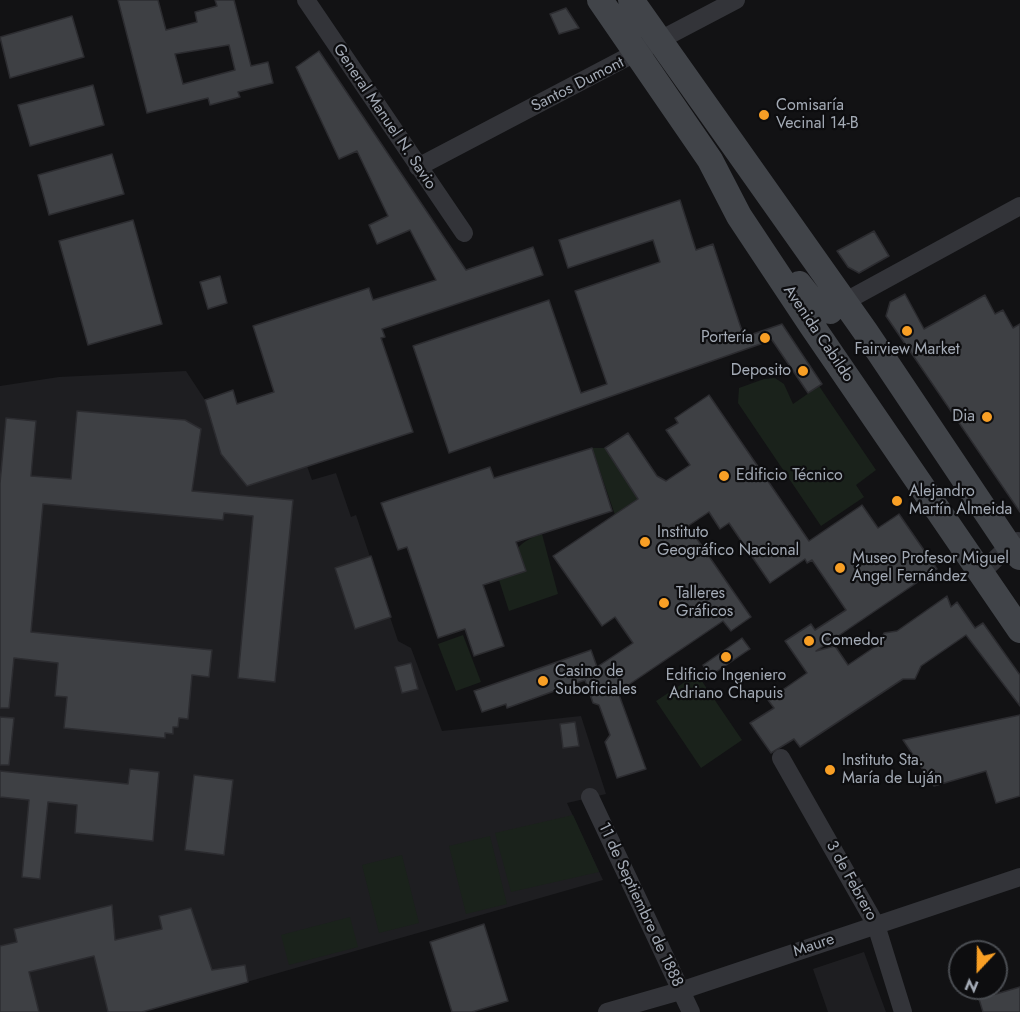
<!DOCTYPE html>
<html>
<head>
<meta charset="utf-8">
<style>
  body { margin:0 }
  #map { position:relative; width:1020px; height:1012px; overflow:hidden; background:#121214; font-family:Jost,sans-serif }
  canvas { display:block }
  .north { position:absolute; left:948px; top:940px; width:60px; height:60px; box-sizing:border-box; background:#0d0d0f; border:2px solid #494c51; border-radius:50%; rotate:202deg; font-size:16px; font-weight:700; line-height:24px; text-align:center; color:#a3aab5 }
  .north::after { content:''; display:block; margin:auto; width:21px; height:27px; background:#f89f25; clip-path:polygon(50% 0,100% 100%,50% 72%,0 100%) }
</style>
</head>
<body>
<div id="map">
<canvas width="1020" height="1012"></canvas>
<div class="north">N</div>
</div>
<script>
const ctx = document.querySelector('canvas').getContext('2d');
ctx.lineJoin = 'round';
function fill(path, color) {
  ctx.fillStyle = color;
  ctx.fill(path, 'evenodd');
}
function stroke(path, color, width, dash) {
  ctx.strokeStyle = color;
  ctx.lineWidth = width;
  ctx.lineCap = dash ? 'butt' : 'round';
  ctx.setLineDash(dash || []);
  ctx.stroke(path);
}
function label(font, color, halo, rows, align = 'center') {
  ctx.font = font + ' Jost,sans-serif';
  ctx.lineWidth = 4.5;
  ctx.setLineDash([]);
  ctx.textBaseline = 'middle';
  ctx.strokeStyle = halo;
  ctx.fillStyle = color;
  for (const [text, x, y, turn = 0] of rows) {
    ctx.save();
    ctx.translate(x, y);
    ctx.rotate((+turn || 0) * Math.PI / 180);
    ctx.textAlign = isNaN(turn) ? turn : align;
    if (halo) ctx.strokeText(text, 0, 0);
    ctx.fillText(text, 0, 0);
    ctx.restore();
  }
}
const built = new Path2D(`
  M186,371l19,29 16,54 26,32 60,-20 5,14 24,-7 15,44 5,-2 42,126 13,7 31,83 139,-15 25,78 -39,9 36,77 -461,132h-142v-626l59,-9z
  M864,952l22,60h-58l-15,-43z`);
const green = new Path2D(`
  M775,378l9,6 9,20 26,-18 57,84 -20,15 8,12 -43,29 -83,-123 1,-15 25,-9z
  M592,448h13l24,37 33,-1 -47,31z
  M542,534l16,60 -49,17 -10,-31c13,-24 15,-37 43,-46z
  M463,635l18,47 -25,9 -18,-47z
  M697,674l45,66 -41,28 -45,-67z
  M573,815l26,57 -88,20 -16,-59z
  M490,836l17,68 -41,10 -17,-68z
  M402,855l17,68 -40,10 -17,-68z
  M350,917l8,30 -69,18 -8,-30z`);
const building = new Path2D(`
  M118,0h40l8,30 31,-8 -2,-10 22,-6 -2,-6h19l17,66 17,-4 5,21 -35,9 2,5 -30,8 -2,-7 -61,15zM229,45l6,25 -52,14 -8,-30z
  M566,8l13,20 -20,6 -9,-20z
  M72,16l12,41 -74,21 -10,-41z
  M319,51l147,219 67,-23 10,28 -161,54 3,8 -4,1 32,94 -166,54 -26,-32 -16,-54 28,-10 4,14 37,-12 -21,-66 116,-38 4,12 63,-20 -26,-50 -33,14 -8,-19 19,-9 -31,-65 -18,8 -43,-92z
  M93,85l11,40 -74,21 -12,-41z
  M112,154l12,40 -75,21 -11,-40z
  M680,200l16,50 17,-6 31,93 38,-13 40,60 -14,9 -36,-53 -323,113 -36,-107 136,-46 32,93 26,-9 -32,-93 85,-29 -7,-22 -85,28 -9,-28z
  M133,220l29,104 -74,21 -29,-104z
  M874,231l15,25 -30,17 -11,-6 -11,-16z
  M220,276l7,27 -19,6 -8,-27z
  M905,294l19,35 61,-34 10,19 8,-4 10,18 7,-4v188l-134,-196 4,-14z
  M709,395l100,146 53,-36 16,23 21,-14 38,55 -121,82 19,-5 13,19 31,-21 5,-11 13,-2 50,-35 4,11 6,-5 18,26 8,-5 37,52v31l-54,-71 -45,31 -6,13h-12l-103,68 -6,-8 -23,14 -21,-30 24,-15 -6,-8 39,-27 -22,-32 26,-17 4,6 31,-20 -34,-50 -5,3 -2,-4 -35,24 -41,-60 -9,6 -11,-17 -21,14 63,91 -20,14 -8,-10 -105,71 28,77 -29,9 -12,-36 5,-7 -11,-30 -6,-2 -8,-23 -78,28 -1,-4 -24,8 -8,-21 117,-41 6,17 36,-24 -18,-26 -13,9 -49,-70 85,-57 -33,-51 23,-15 29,43 9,5 24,-16 -24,-35 12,-7 -3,-5z
  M77,411l108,9 16,9 -9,62 101,9 -18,182 -37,-4 15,-162 -29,-3 -1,7 -180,-16 -12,128 181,18 -3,27 -17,-2 -4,44 -9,-1 -1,9h-5v7l-8,-1v5l-101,-10 3,-31 -12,-1 3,-33 -44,-5 -5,50h-9v-225l6,-65 30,3 -5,55 40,3z
  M592,448l20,63 -96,31 10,29 -43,14 21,61 -30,10 -9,-27 -27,9 -31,-91 -9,3 -17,-47 109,-36 4,11z
  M371,556l20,61 -36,12 -20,-61z
  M742,638l8,11 -40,27 -7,-11z
  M411,663l7,26 -16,4 -7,-26z
  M1020,715v81l-24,7 -10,-32 -52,15 -31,-46z
  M0,717l14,1 -5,47h-9z
  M575,722l4,24 -16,2 -3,-24z
  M130,769l29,3 -6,69 -78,-8 2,-28 -29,-3 -8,77 -18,-2 7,-77 -29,-3v-26l128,13z
  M194,775l39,5 -9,75 -39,-5z
  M112,905l3,35 47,-11 -3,-13 32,-8 21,62 33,-5 3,17 -106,30h-34l-14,-56 -65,16 10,40h-39v-66l17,-4 -3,-13z
  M484,924l24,77 -36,11h-20l-22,-70z
  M1020,987v25h-37l-4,-13z`);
const minor = new Path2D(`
  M306,0l158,233
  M418,167l318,-167
  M835,307l185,-101
  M981,573l28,-27 9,-5
  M781,758l95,167 27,87
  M590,797l101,215
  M607,1012l73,-21 340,-114`);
const secondary = new Path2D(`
  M600,0l110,160 29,56 73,110 208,304
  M631,0l234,331 144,215 11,11
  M799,284l19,24 12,3`);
const markers = [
  [764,115,6,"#f89f25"],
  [907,331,6,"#f89f25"],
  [765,338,6,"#f89f25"],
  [803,371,6,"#f89f25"],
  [987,417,6,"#f89f25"],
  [724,476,6,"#f89f25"],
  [897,501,6,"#f89f25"],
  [645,542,6,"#f89f25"],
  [840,568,6,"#f89f25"],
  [664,603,6,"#f89f25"],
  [809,641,6,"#f89f25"],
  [726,657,6,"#f89f25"],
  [543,681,6,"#f89f25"],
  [830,770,6,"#f89f25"]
];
const streetNames = [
  ["Santos Dumont",578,85,-27],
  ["General Manuel N. Savio",384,117,56],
  ["Avenida Cabildo",818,334,56],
  ["3 de Febrero",851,881,61],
  ["11 de Septiembre de 1888",640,905,65],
  ["Maure",814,946,-19]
];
const poiNames = [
  ["Comisaría",776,106],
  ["Vecinal 14-B",776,124],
  ["Portería",753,338,"right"],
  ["Fairview Market",907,350,"center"],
  ["Deposito",791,371,"right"],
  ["Dia",975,417,"right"],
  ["Edificio Técnico",736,476],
  ["Alejandro",909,492],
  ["Martín Almeida",909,510],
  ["Instituto",657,533],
  ["Geográfico Nacional",657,551],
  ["Museo Profesor Miguel",852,559],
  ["Ángel Fernández",852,577],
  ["Talleres",676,594],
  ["Gráficos",676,612],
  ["Comedor",821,641],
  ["Casino de",555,672],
  ["Suboficiales",555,690],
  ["Edificio Ingeniero",726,676,"center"],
  ["Adriano Chapuis",726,694,"center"],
  ["Instituto Sta.",842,761],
  ["María de Luján",842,779]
];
fill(built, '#1e1e21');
fill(green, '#1a221b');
fill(building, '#3e4044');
stroke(building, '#2c2c30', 1.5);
stroke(minor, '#333439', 18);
stroke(secondary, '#414449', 26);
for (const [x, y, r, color] of markers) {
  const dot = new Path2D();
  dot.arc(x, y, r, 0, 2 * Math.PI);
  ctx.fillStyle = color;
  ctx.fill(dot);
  stroke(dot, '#0d0d0f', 2);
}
label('16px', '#a3aab5', '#0d0d0f', streetNames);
label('16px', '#a3aab5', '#0d0d0f', poiNames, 'left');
</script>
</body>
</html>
